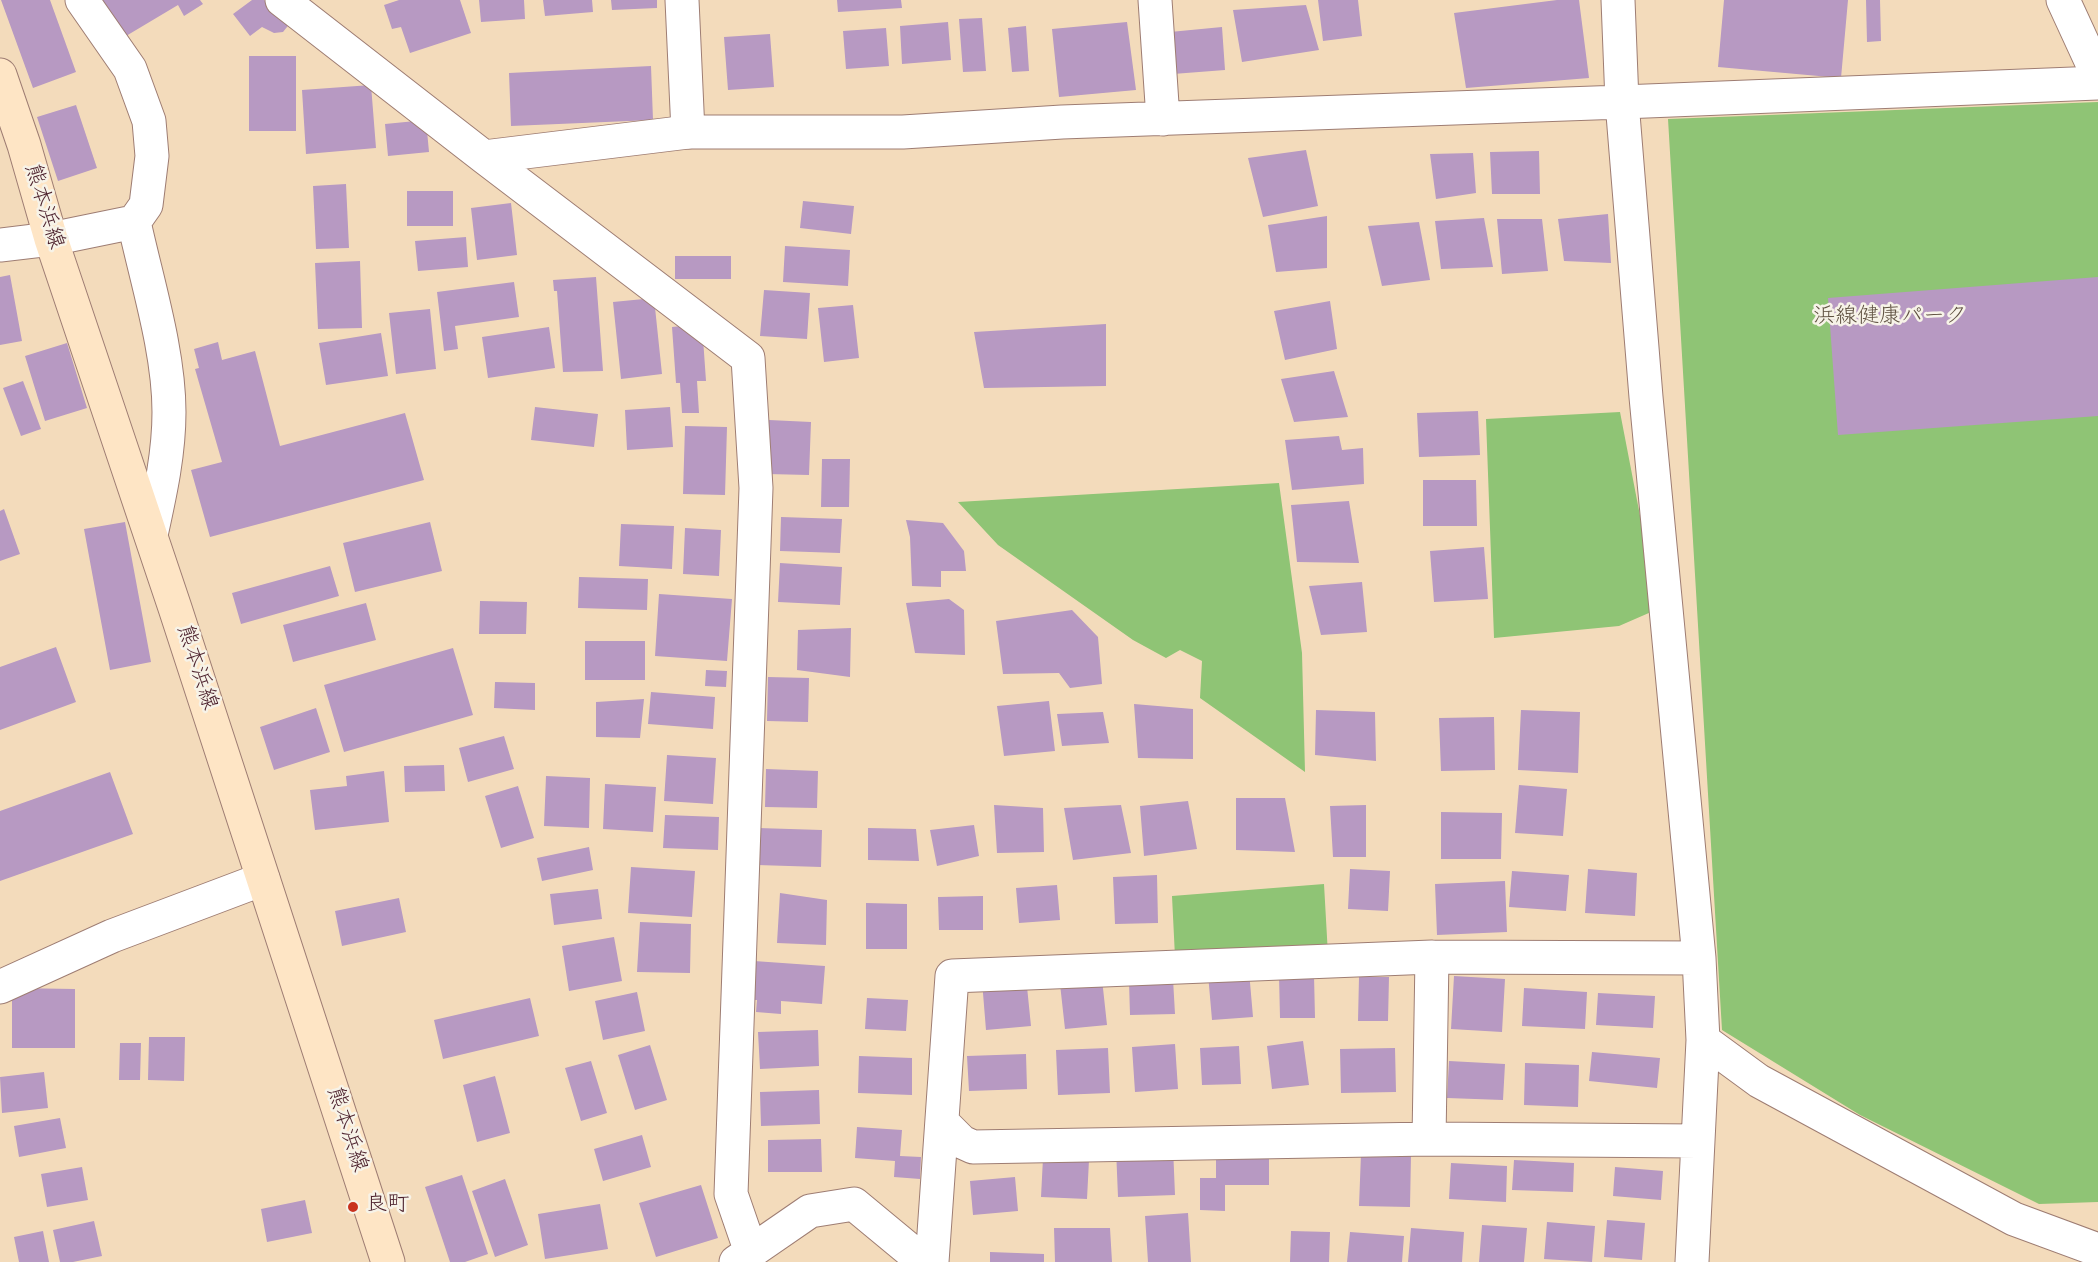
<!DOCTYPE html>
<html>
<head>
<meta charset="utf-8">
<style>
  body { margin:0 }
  canvas { display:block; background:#f3dbbb }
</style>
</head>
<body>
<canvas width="2098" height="1262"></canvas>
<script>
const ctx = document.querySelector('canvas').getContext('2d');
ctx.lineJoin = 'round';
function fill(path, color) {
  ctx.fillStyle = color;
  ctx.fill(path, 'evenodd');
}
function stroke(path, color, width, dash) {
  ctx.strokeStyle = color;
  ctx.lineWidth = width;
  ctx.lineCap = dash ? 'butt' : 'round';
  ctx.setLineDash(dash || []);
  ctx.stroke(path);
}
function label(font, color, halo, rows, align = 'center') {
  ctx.font = font + ' "Gochi Hand","Klee One",sans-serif';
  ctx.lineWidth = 5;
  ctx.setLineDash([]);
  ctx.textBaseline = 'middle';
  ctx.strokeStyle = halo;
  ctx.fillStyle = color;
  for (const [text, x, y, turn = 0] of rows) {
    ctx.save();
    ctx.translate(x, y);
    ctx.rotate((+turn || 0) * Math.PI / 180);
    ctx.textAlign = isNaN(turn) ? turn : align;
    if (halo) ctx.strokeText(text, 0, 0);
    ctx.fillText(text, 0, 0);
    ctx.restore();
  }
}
const green = new Path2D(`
  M2098,102v1100l-59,2 -179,-89 -138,-85 -54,-911z
  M1620,412l38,197 -39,17 -125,12 -8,-219z
  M1279,483l23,170 3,119 -105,-74 2,-37 -22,-11 -14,8 -33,-18 -135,-95 -40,-43z
  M1324,884l4,71 -153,2 -3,-61z`);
const building = new Path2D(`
  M1,0h49l26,72 -43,16z
  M96,0h104l3,4 -19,12 -6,-11 -57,34z
  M252,0h12l27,22 -8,10 -9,1 -12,-6 -12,9 -17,-22z
  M399,0h61l11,33 -61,20 -9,-26 -9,2 -8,-24z
  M479,0h45l1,19 -44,3z
  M543,0h49l1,12 -48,4z
  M611,0h46v8l-45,2z
  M837,0h64l1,8 -64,4z
  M1318,0h40l4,36 -39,5z
  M1557,0h22l10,78 -123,10 -12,-75z
  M1724,0h124l-7,78 -123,-11z
  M1866,0h14l1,41 -14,1z
  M1306,5l13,45 -77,12 -9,-52z
  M982,18l4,53 -23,1 -4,-53z
  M948,22l3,38 -49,4 -2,-38z
  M1127,22l9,68 -77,7 -7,-68z
  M1026,26l3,45 -17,1 -4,-44z
  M1222,27l3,43 -52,4 -3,-42z
  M886,28l3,38 -43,3 -3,-38z
  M770,34l4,53 -46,3 -4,-53z
  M249,56h47v75h-47z
  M651,66l2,54 -142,6 -2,-53z
  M371,85l5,63 -70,6 -4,-64z
  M76,105l21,63 -39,13 -21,-64z
  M426,120l3,32 -41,4 -3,-32z
  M1306,150l12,56 -55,11 -15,-59z
  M1539,151l1,43h-48l-2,-42z
  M1473,153l3,40 -40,6 -6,-45z
  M346,184l3,64 -33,1 -3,-63z
  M407,191h46v35h-46z
  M803,201l51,5 -3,28 -51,-6z
  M511,203l6,52 -40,5 -6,-52z
  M1608,214l3,49 -47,-2 -6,-42z
  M1327,216v52l-51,4 -8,-47z
  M1484,218l9,49 -52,2 -6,-48z
  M1497,219h45l6,52 -46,3z
  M1419,222l11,58 -48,6 -14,-60z
  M466,237l2,30 -50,4 -3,-30z
  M785,246l65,4 -2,36 -65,-4z
  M675,256h56v23h-56z
  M360,261l2,67 -44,1 -3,-66z
  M10,275l12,66 -22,4v-68z
  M596,277l7,94 -40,1 -6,-81h-3l-1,-11z
  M2098,277v139l-260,19 -10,-137z
  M514,282l5,35 -64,9 3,23 -14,2 -7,-59z
  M764,290l46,3 -3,46 -47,-3z
  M654,298l8,76 -41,5 -8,-77z
  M1330,301l7,48 -52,11 -11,-49z
  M853,305l6,53 -35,4 -6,-54z
  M430,309l6,60 -40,5 -7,-61z
  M702,324l4,57h-9l2,32h-17l-2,-30h-4l-4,-56z
  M1106,324v62l-122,2 -10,-56z
  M549,327l6,41 -67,10 -6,-41z
  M381,333l7,43 -62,9 -7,-42z
  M218,342l4,18 33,-9 25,95 125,-33 19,67 -214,57 -19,-67 31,-8 -27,-93 4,-1 -5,-19z
  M67,343l20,65 -42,13 -20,-65z
  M1334,371l14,46 -54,5 -13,-43z
  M23,381l18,48 -20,7 -18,-48z
  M535,407l63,7 -4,33 -63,-7z
  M670,407l3,40 -46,3 -2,-40z
  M1478,411l2,44 -61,2 -2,-44z
  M769,420l42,2 -2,53 -42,-1z
  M685,426l42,1 -2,68 -42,-1z
  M1339,436l3,14 21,-2 1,36 -72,6 -7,-50z
  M822,459h28l-1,48h-28z
  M1423,480h53l1,46h-54z
  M1349,501l10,62 -62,-1 -6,-57z
  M4,509l16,45 -20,7v-50z
  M781,517l61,2 -2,34 -60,-2z
  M906,520l37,3 21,28 2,20h-25v16l-29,-1 -2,-49z
  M125,522l26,140 -41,8 -26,-141z
  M430,522l12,49 -87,21 -12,-49z
  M621,524l53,2 -2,43 -53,-3z
  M685,528l36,2 -2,46 -36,-2z
  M1484,547l4,52 -54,3 -4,-51z
  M780,563l62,4 -2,38 -62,-3z
  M330,566l9,30 -98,28 -9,-31z
  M579,577l69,2 -1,31 -69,-2z
  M1362,582l5,50 -46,3 -12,-49z
  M659,594l73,5 -5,62 -72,-5z
  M949,599l15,11 1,45 -50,-2 -9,-50z
  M480,601l47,1 -1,32h-47z
  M366,603l10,37 -83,22 -10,-37z
  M1072,610l26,27 4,47 -32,4 -11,-15 -56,1 -7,-53z
  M851,628l-1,49 -53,-7 1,-40z
  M585,641h60v39h-60z
  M56,647l20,55 -76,28v-63z
  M453,648l20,67 -129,37 -20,-67z
  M706,670l21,1 -1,16 -21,-1z
  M768,677l41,1 -1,44 -41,-1z
  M495,682l40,1v27l-41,-2z
  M651,692l64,5 -2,32 -65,-5z
  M644,699l-4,39 -44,-1v-35z
  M1049,701l6,50 -51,5 -7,-50z
  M1134,704l59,5v50l-55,-1z
  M316,708l14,44 -56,18 -14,-43z
  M1316,710l59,2 1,49 -61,-6z
  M1521,710l59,2 -2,61 -60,-3z
  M1103,712l6,31 -47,3 -5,-32z
  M1494,717l1,53 -54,1 -2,-53z
  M504,736l10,33 -46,13 -9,-34z
  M667,755l49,3 -3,46 -49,-3z
  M444,765l1,26 -40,1 -1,-26z
  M766,769l52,2 -1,37 -52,-1z
  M384,771l5,51 -74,8 -5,-40 37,-4 -1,-10z
  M110,772l23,62 -133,47v-70z
  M546,776l44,2 -1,50 -45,-2z
  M605,784l51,3 -3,45 -50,-3z
  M1519,785l48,4 -4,47 -48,-3z
  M518,786l16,52 -33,10 -16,-52z
  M1236,798h49l10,54 -59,-2z
  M1188,801l9,48 -53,7 -4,-50z
  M994,805l49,3 1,44 -47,1z
  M1121,805l10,48 -58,7 -9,-52z
  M1366,805v52h-33l-3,-51z
  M1441,812l61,1 -1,46h-60z
  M665,815l54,2 -1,33 -55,-2z
  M974,825l5,31 -42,10 -7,-36z
  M758,828l64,2 -1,37 -64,-2z
  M868,828l48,1 3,32 -51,-1z
  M589,847l4,23 -51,11 -5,-23z
  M631,867l64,4 -3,46 -64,-4z
  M1350,869l40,2 -2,40 -40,-2z
  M1588,869l49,4 -2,43 -50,-3z
  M1512,871l57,4 -3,36 -57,-4z
  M1157,875l1,48 -43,1 -2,-47z
  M1505,881l2,51 -70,3 -2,-51z
  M1057,885l3,35 -41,3 -3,-35z
  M598,889l4,30 -48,6 -4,-31z
  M780,893l47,7 -1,45 -49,-2z
  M983,896v34h-44l-1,-33z
  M399,898l7,34 -64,14 -7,-35z
  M866,903l41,1v45h-41z
  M640,922l51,2 -1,49 -53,-1z
  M614,937l8,44 -53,10 -7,-45z
  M754,961l71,5 -3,38 -41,-3v13l-25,-2 1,-12h-6z
  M1249,971l4,46 -41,3 -4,-46z
  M1279,975h35l1,43h-35z
  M1454,976l51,3 -3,53 -51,-3z
  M1026,977l5,49 -45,4 -4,-49z
  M1359,977h30l-1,44h-30z
  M1102,979l5,46 -42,4 -5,-45z
  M1173,979l2,35 -45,1 -1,-34z
  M12,988l63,1v59h-63z
  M1524,988l63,4 -2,37 -63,-3z
  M637,992l8,39 -42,9 -8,-39z
  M1598,993l57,3 -2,32 -57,-3z
  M530,998l9,38 -96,23 -9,-39z
  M867,998l41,2 -2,31 -41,-2z
  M818,1030l1,36 -59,3 -2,-37z
  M149,1037h36l-1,44 -36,-1z
  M1303,1041l6,44 -37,4 -5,-43z
  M120,1043h21l-1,37h-21z
  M1175,1044l3,45 -43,3 -3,-45z
  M650,1045l17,55 -32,10 -17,-55z
  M1239,1046l2,38 -39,1 -2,-37z
  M1108,1048l2,45 -52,2 -2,-45z
  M1395,1048l1,44 -55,1 -1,-44z
  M1592,1052l68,6 -3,30 -68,-7z
  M1026,1054l1,35 -58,2 -2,-35z
  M859,1056l53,2v37l-54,-2z
  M591,1061l16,52 -26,8 -16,-53z
  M1449,1061l56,3 -2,36 -56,-2z
  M1525,1063l54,2 -1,42 -54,-2z
  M44,1072l4,36 -46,5 -2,-36z
  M495,1076l15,57 -33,9 -14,-57z
  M819,1090l1,34 -59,2 -1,-34z
  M60,1118l6,30 -47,9 -5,-31z
  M857,1127l45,3 -2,26 21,1 -1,22 -26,-2 1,-16 -40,-3z
  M642,1135l9,32 -48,14 -9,-32z
  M821,1139l1,33h-54v-32z
  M1173,1147l2,48 -57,2 -2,-48z
  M1216,1152h53v33h-44v26l-25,-1v-32h16z
  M1361,1154l50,1 -1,52 -51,-1z
  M1043,1158l46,2 -2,39 -46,-2z
  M1514,1160l60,3 -1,29 -61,-2z
  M1451,1163l56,3 -1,36 -57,-3z
  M82,1167l6,33 -41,7 -6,-33z
  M1615,1167l48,4 -2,29 -48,-4z
  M462,1175l26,79 -23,8h-15l-25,-75z
  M1015,1177l3,34 -45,4 -3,-34z
  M505,1179l23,66 -33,12 -23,-66z
  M701,1185l17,53 -62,19 -17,-54z
  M305,1200l7,33 -45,9 -6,-33z
  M600,1204l8,45 -63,10 -7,-45z
  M1188,1213l3,49h-43l-3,-46z
  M1607,1220l38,3 -3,37 -38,-3z
  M94,1221l8,35 -29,6h-13l-7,-32z
  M1547,1222l48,4 -3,36 -48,-3z
  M1482,1225l45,3 -3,34h-45z
  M1054,1228h56l2,34h-57z
  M1411,1228l53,4 -2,30h-54z
  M43,1231l6,31h-30l-5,-25z
  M1291,1231l39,1 -1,30h-39z
  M1350,1232l54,4 -2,26h-55z
  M990,1252l54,2v8h-54z`);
const minor = new Path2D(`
  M82,0l48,69 19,52 3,35 -6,49 -12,17c13,60 35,129 35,190 0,42 -9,82 -18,123
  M282,0l202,157 264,201 8,130 -25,706 20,58
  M1155,0l8,119
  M1618,0l4,102 24,295 53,561 4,82 56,41 255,138 84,31
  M2063,0l35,76
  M484,157l204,-25h215l159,-10 560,-20
  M0,245l51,-6 83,-17
  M0,987l112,-51 151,-57
  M942,1122l20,20 11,5 456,-8 269,2
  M1429,1139l3,-182
  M736,1262l74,-51 44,-7 70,58
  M932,1262l20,-286 480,-19 267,1
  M1692,1262l11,-222`);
const tertiary = new Path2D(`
  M682,0l6,132
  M1622,102l476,-19`);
const secondary = new Path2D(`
  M0,75l24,70 27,94 124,369 213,654`);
const markers = [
  [353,1207,6,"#c8321e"]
];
const streetNames = [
  ["熊本浜線",42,207,73],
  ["熊本浜線",195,668,72],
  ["熊本浜線",345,1130,72]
];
const parkNames = [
  ["浜線健康パーク",1890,319]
];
const poiNames = [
  ["良町",365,1207]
];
fill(green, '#8fc475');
fill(building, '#b799c2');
stroke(minor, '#9e7d73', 35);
stroke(tertiary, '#9e7d73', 35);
stroke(secondary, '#9e7d73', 35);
stroke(minor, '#fff', 33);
stroke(tertiary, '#fff', 33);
stroke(secondary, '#fee5c5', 33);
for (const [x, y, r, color] of markers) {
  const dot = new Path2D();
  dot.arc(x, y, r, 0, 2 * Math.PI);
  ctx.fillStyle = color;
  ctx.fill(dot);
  stroke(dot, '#f7f3e8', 2);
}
label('22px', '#4a1f2b', '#f7f3e8', streetNames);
label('22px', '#5f5141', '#f7f3e8', parkNames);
label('22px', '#4a1f2b', '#f7f3e8', poiNames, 'left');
</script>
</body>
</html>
